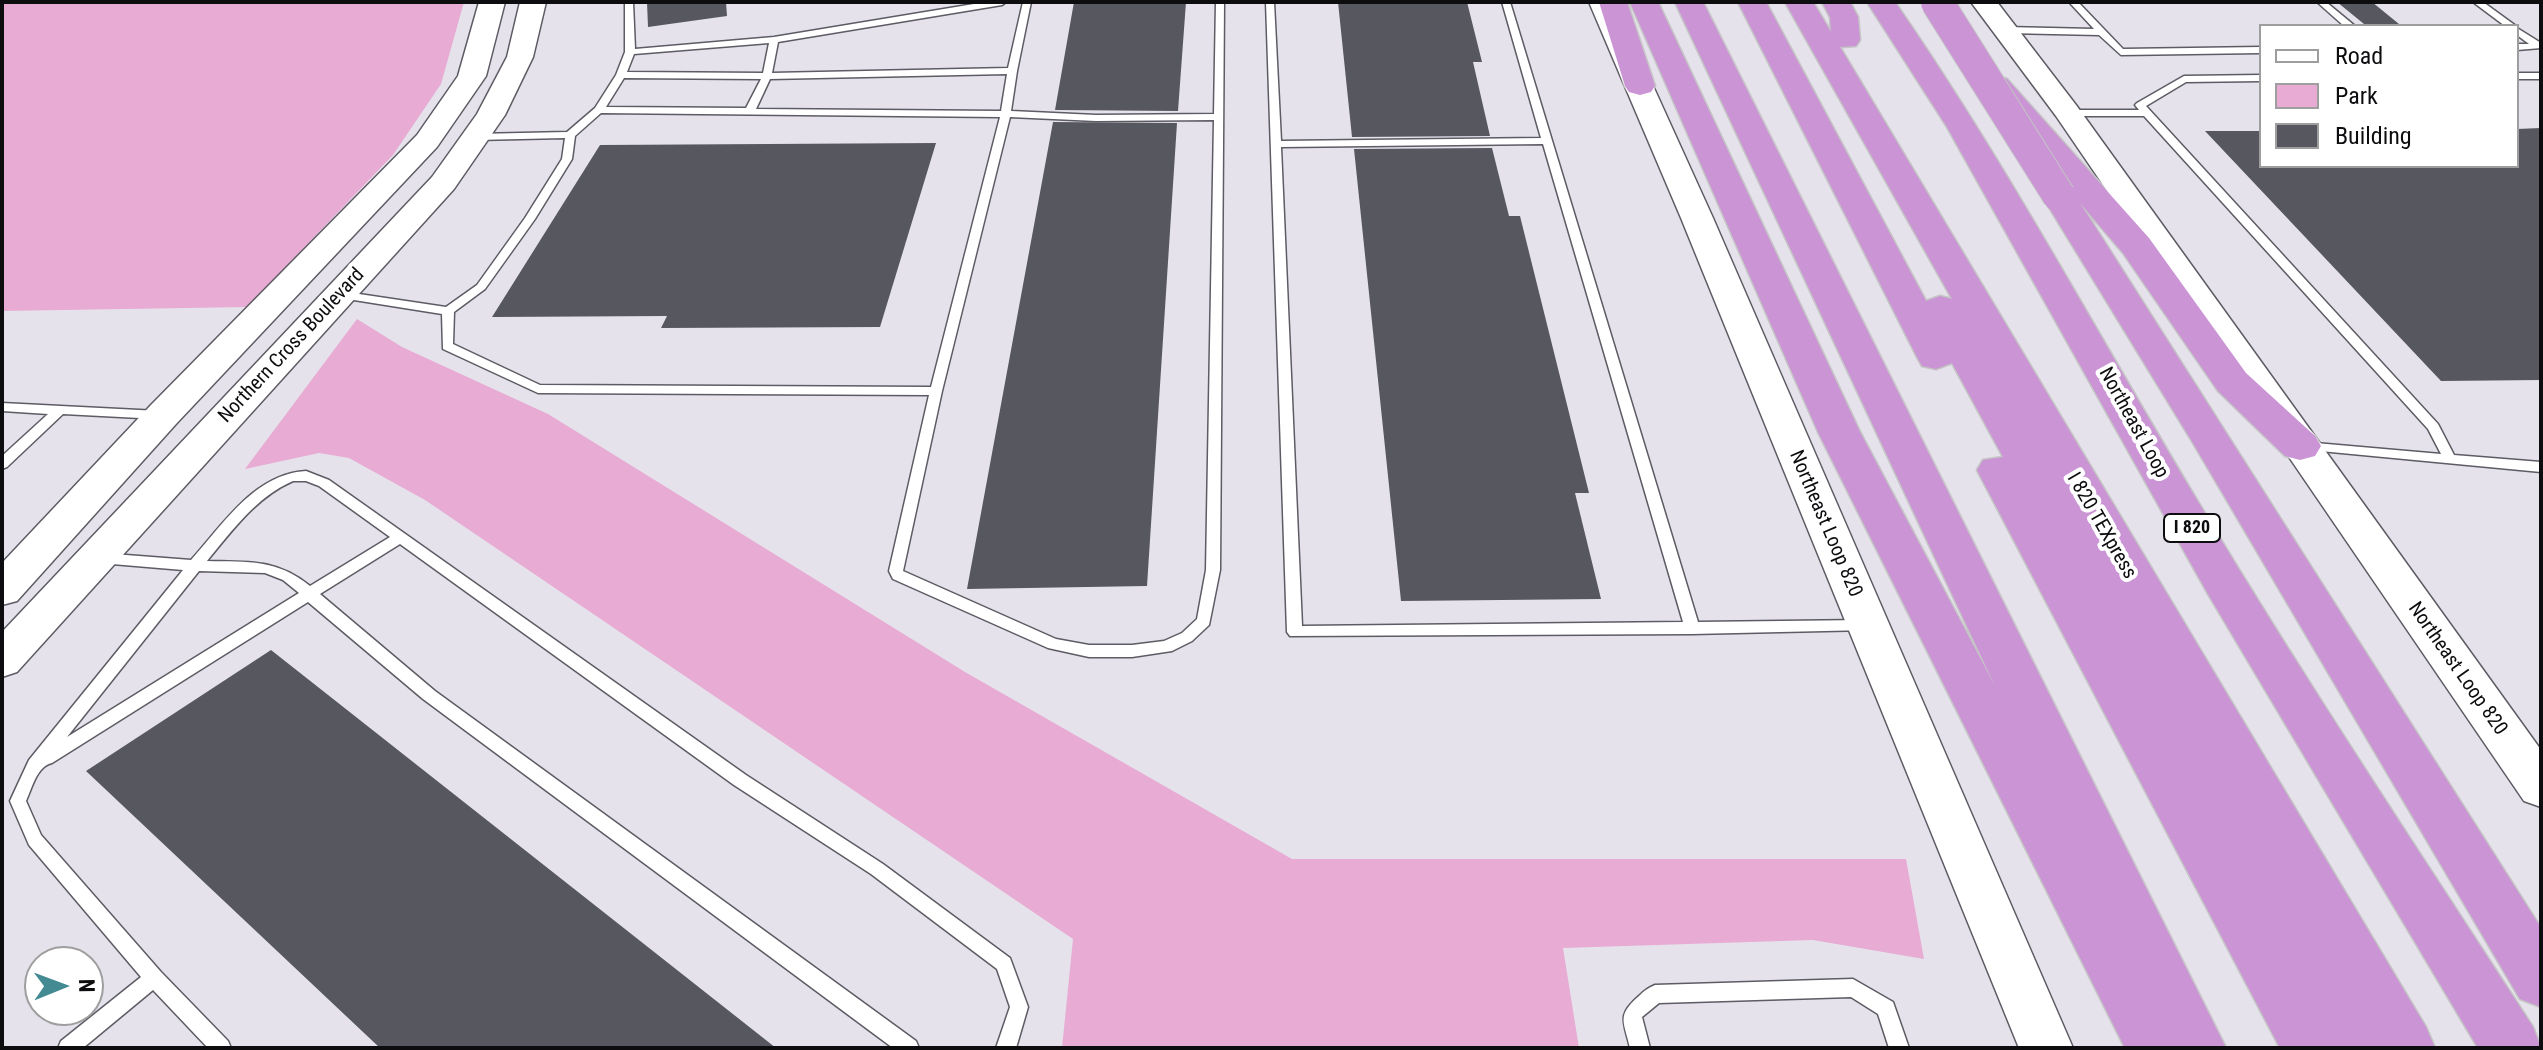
<!DOCTYPE html>
<html>
<head>
<meta charset="utf-8">
<style>
  body { margin:0 }
  #map { position:relative; width:2543px; height:1050px; overflow:hidden; background:#e5e2ec; font-family:"Roboto Condensed",sans-serif }
  canvas { display:block }
  .frame { position:absolute; inset:0; border:4px solid #0d0c0f; pointer-events:none }
  .legend { position:absolute; left:2259px; top:24px; width:260px; height:144px; box-sizing:border-box; background:#fff; border:2px solid #9e9e9f; margin:0; padding:10px 14px; list-style:none; font-size:24px; color:#0d0c0f }
  .legend li { display:flex; align-items:center; gap:16px; height:40px }
  .legend b { width:40px; border:2px solid #9e9e9f }
  .north { position:absolute; left:24px; top:946px; width:80px; height:80px; box-sizing:border-box; background:#fff; border:2px solid #9e9e9f; border-radius:50%; rotate:89deg; font-size:22px; font-weight:700; line-height:32px; text-align:center; color:#0d0c0f }
  .north::after { content:''; display:block; margin:auto; width:28px; height:36px; background:#438a92; clip-path:polygon(50% 0,100% 100%,50% 72%,0 100%) }
</style>
</head>
<body>
<div id="map">
<canvas width="2543" height="1050"></canvas>
<div class="frame"></div>
<ul class="legend">
<li><b style="height:10px;background:#fff"></b>Road</li>
<li><b style="height:22px;background:#e8abd3"></b>Park</li>
<li><b style="height:22px;background:#575760"></b>Building</li>
</ul>
<div class="north">N</div>
</div>
<script>
const ctx = document.querySelector('canvas').getContext('2d');
ctx.lineJoin = 'round';
function fill(path, color) {
  ctx.fillStyle = color;
  ctx.fill(path, 'evenodd');
}
function stroke(path, color, width, dash) {
  ctx.strokeStyle = color;
  ctx.lineWidth = width;
  ctx.lineCap = dash ? 'butt' : 'round';
  ctx.setLineDash(dash || []);
  ctx.stroke(path);
}
function label(font, color, halo, rows, align = 'center') {
  ctx.font = font + ' "Roboto Condensed",sans-serif';
  ctx.lineWidth = 8;
  ctx.setLineDash([]);
  ctx.textBaseline = 'middle';
  ctx.strokeStyle = halo;
  ctx.fillStyle = color;
  for (const [text, x, y, turn = 0] of rows) {
    ctx.save();
    ctx.translate(x, y);
    ctx.rotate((+turn || 0) * Math.PI / 180);
    ctx.textAlign = isNaN(turn) ? turn : align;
    if (halo) ctx.strokeText(text, 0, 0);
    ctx.fillText(text, 0, 0);
    ctx.restore();
  }
}
const green = new Path2D(`
  M2,2h462l-23,82 -48,71 -146,152 -245,4z
  M357,319l45,28 146,67 417,258 327,187h614l18,100 -111,-19 -250,8 16,100h-517l11,-109 -648,-439 -76,-42 -30,-5 -74,16z`);
const building = new Path2D(`
  M647,2h79l1,14 -79,11z
  M1074,2h112l-8,109 -123,-1z
  M1338,2h129l15,60h-9l17,74 -138,1z
  M2337,2h35l27,22h-35z
  M1053,122l124,1 -30,463 -180,3z
  M2541,128v252l-100,1 -236,-250h56v35h256v-37z
  M936,143l-56,184 -219,1 6,-12 -175,1 108,-172z
  M1492,148l17,68h11l69,277h-14l26,106 -200,2 -47,-452z
  M271,650l505,398h-396l-294,-277z`);
const lane = new Path2D(`
  M625,2h8l2,47 139,-12 212,-35h20l-4,3 -224,37 -6,31 236,-5 15,-66h8l-14,69 -6,40 85,4 118,-1 2,-112h8l-4,568 -11,55 -17,16 -20,10 -40,6h-43l-41,-9 -155,-69 -4,-8 40,-176 -391,-2 -95,-44 -1,-35 -107,-17v-4l4,-2 107,16 31,-22 48,-67 37,-59 3,-21 -89,2 -5,-3 5,-3 91,-2 28,-24 21,-33 9,-23zM769,43l-6,30 -136,-1 7,-18zM1007,74l-6,37 -245,-2 14,-30zM624,78l137,1 -15,29 -140,-1zM601,113l399,4 -69,270 -391,-2 -87,-41 1,-32 31,-23 50,-70 37,-60 3,-23zM1010,117l86,4 118,-1 -8,450 -9,49 -15,14 -18,8 -32,4h-43l-33,-6 -153,-68 39,-180z
  M1266,2h8l7,139 260,-3 -39,-136h8l188,620 166,-2 5,2 2,4 -2,4 -177,4 -402,2 -3,-4zM1543,144l140,478 -381,4 -21,-479z
  M2069,2h9l45,47 138,-2v6l-140,2 -22,-20 -93,-2 -5,-3 5,-3 88,2z
  M2317,2h9l29,24h-11z
  M2473,2h10l33,24h-11z
  M2517,28l24,15v5l-24,2v-6h12l-12,-9z
  M2517,73h24v6h-24z
  M2261,75v6l-75,1 -40,24 292,318 16,31 87,7v10l-242,-23 -2,-3 7,-4 137,12 -13,-25 -284,-313h-77l-5,-3 5,-3h72l-4,-5 2,-2 47,-27z
  M2,403l157,8 6,4 -6,4 -96,-5 -56,53 -5,2v-13l46,-42 -46,-3z
  M306,471l23,9 417,295 137,89 127,94 18,49 -12,41h-20l14,-41 -13,-38 -126,-95 -137,-89 -334,-241 -80,50 115,97 481,350 3,7h-26l-470,-349 -115,-97 -256,161c-15,3 -20,25 -26,38l15,34 120,137 67,69 3,7h-23l-55,-58 -70,58h-25l3,-7 80,-64 -112,-132 -19,-44 19,-41 154,-190 -83,-7 -7,-5 7,-5 91,7c32,-35 63,-86 115,-89zM293,481h13l13,5 71,51 -80,49c-33,-27 -61,-24 -103,-25 25,-30 49,-64 86,-80zM199,571l66,2 18,7 16,13 -232,144z
  M1853,979l40,23 16,46h-20l-11,-34 -27,-17 -192,6 -17,14 8,31h-20c-6,-27 -14,-32 9,-52 5,-5 9,-8 16,-11z`);
const secondary = new Path2D(`
  M479,2h26l-19,74 -49,71 -261,277 -159,177 -15,4v-42l148,-157 267,-271 41,-59z
  M520,2h26l-13,55 -28,58 -51,74 -437,483 -15,5v-45l430,-455 45,-63 30,-57z
  M1589,2h26l98,216 360,830h-54l-338,-830z
  M1971,2h26l79,103 465,645v57l-17,-6 -468,-685z`);
const highway = new Path2D(`
  M1599,2h28l28,84 -4,6 -11,3 -11,-3 -4,-6z
  M1630,2h28l202,430 135,254 -320,-684h28l523,1046h-101l-307,-616z
  M1738,2h28l160,299 14,-5 12,3 -167,-297h28l18,30 -1,-15 -8,-15h28l8,15 2,23 -4,6 -16,1 586,980 9,21h-155l-303,-578 6,-10 20,-3 -51,-94 -16,6 -14,-3 -5,-9z
  M1867,2h28c112,162 204,335 305,503 106,177 221,349 333,522l8,21h-63l-270,-454 -261,-467z
  M1996,76l11,3 142,159 97,135 69,63 6,10 -6,10 -15,4 -15,-4 -67,-65 -95,-138 -43,-50 461,725v79l-21,-8 -327,-556 -151,-247 5,-7 12,-3 9,2 -87,-103 4,-6z`);
const highwayBridge = new Path2D(`
  M1937,2l122,194`);
const shields = [
  [2192,528,56]
];
const shieldNames = [
  ["I 820",2192,528]
];
const streetNames = [
  ["Northern Cross Boulevard",292,346,-47],
  ["Northeast Loop",2133,423,61],
  ["Northeast Loop 820",1825,524,67],
  ["I 820 TEXpress",2101,526,60],
  ["Northeast Loop 820",2457,669,55]
];
fill(green, '#e8abd3');
fill(building, '#575760');
stroke(lane, '#5d5b63', 3);
stroke(secondary, '#5d5b63', 3);
stroke(highway, '#c5c5c5', 3);
fill(lane, '#fff');
fill(secondary, '#fff');
fill(highway, '#ca94d5');
stroke(highwayBridge, '#c5c5c5', 34, []);
stroke(highwayBridge, '#ca94d5', 32);
for (const [x, y, w] of shields) {
  const box = new Path2D();
  box.roundRect(x - w / 2, y - 14, w, 28, 6);
  ctx.fillStyle = '#fff';
  ctx.fill(box);
  stroke(box, '#0d0c0f', 2);
}
label('bold 18px', '#0d0c0f', null, shieldNames);
label('20px', '#0d0c0f', '#fff', streetNames);
</script>
</body>
</html>
